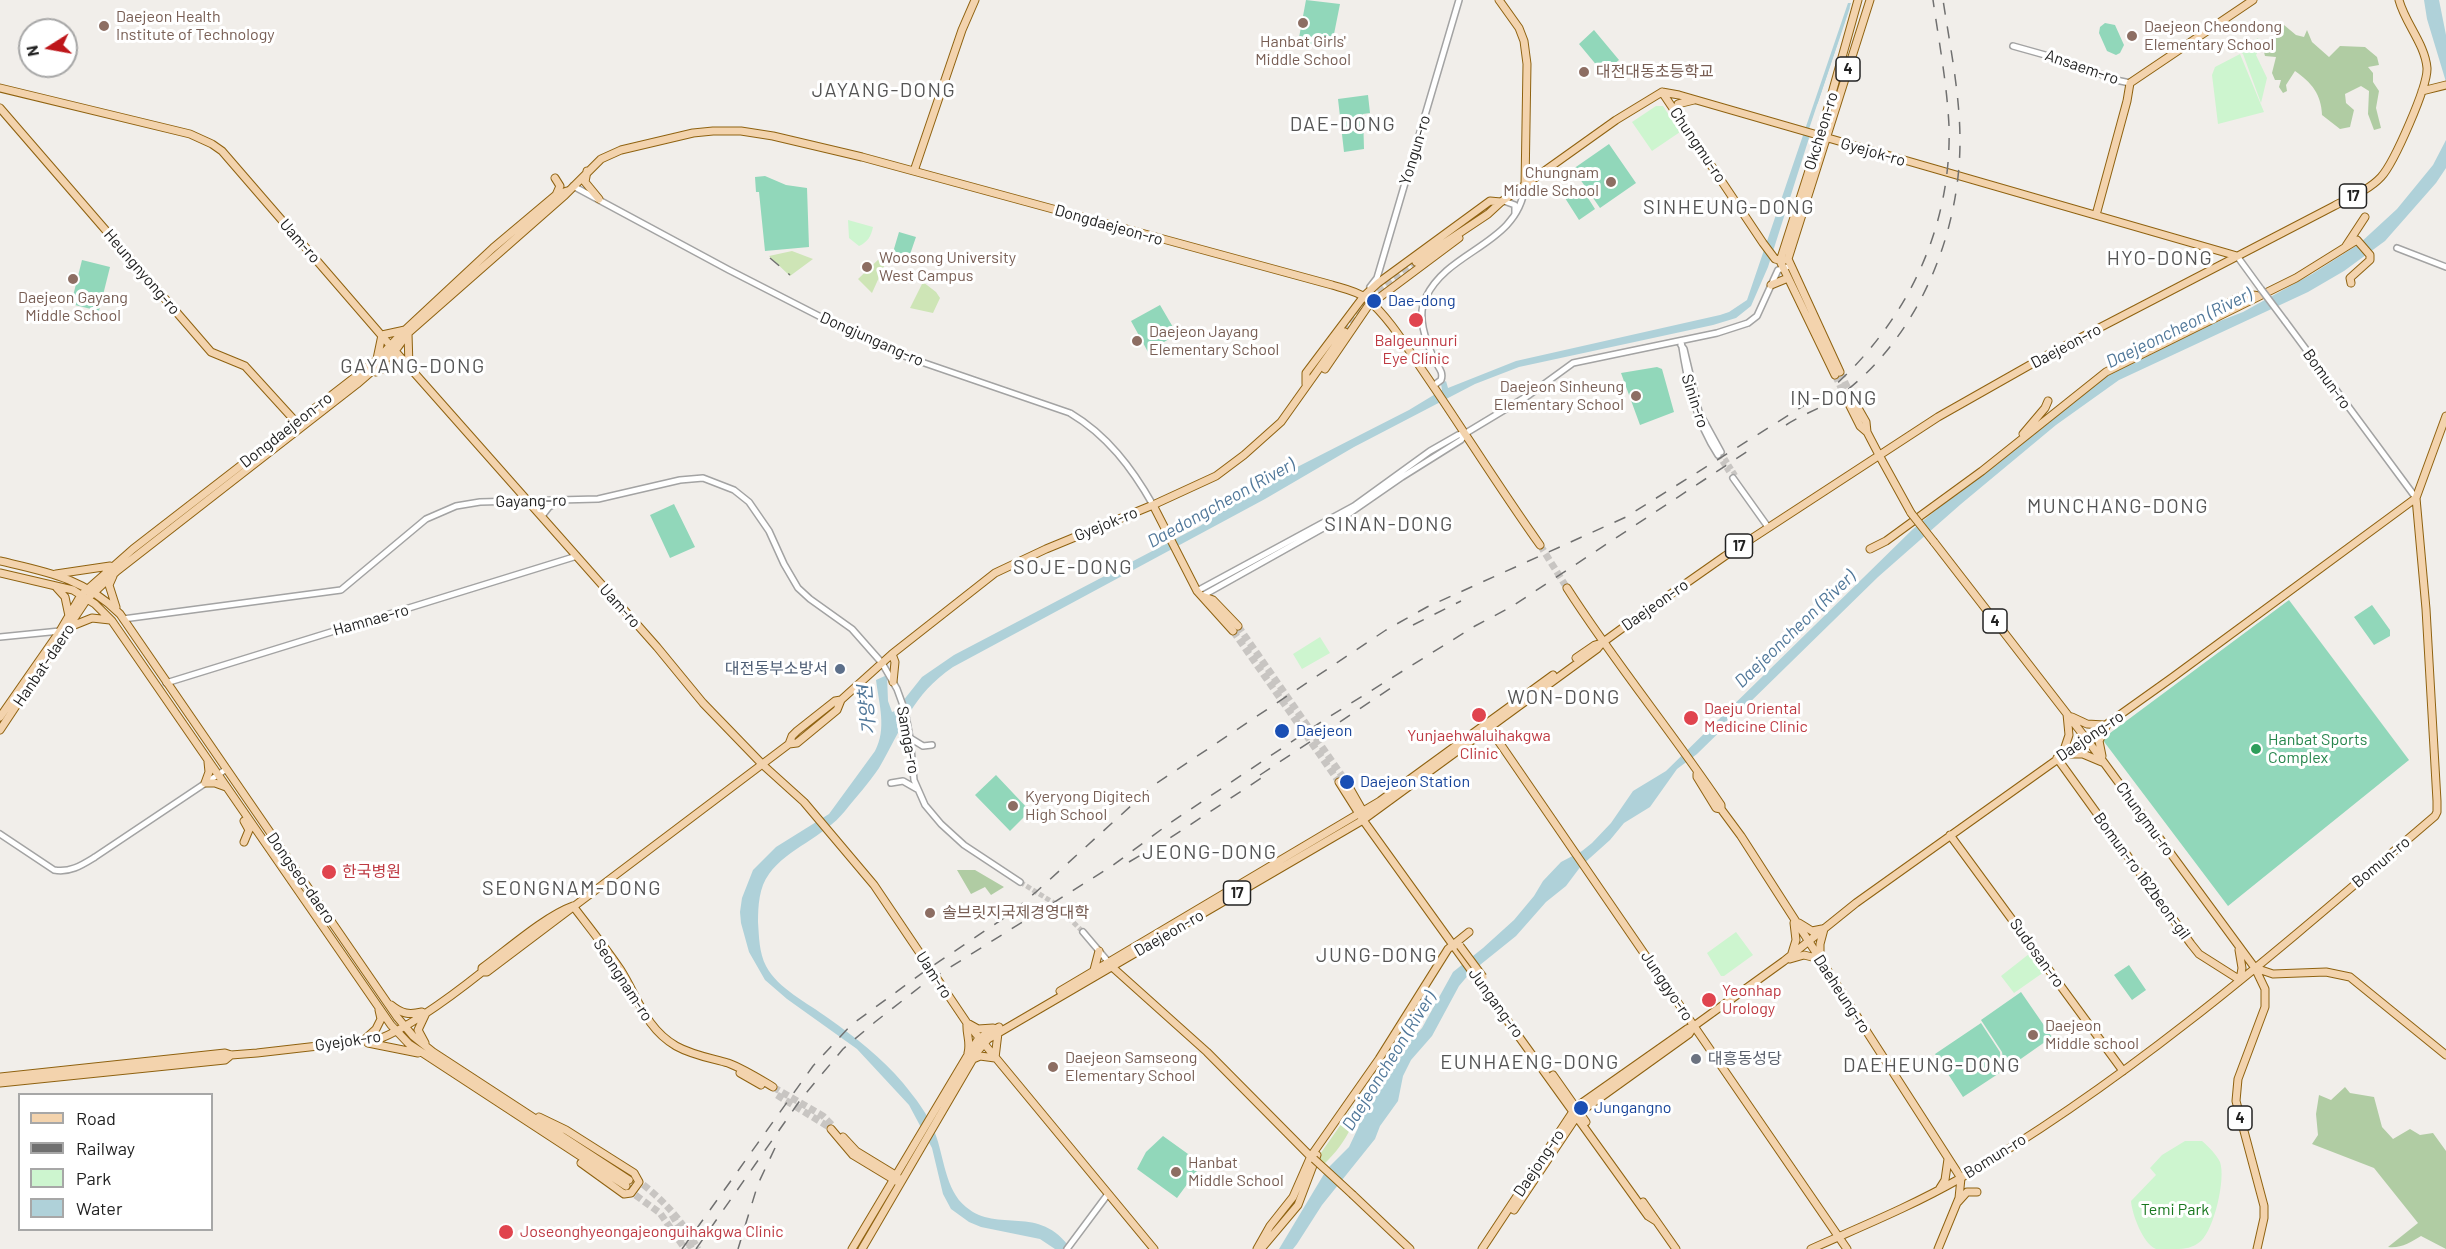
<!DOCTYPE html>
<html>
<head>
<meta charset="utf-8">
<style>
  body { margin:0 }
  #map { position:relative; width:2446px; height:1249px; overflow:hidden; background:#f1eeea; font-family:Barlow,sans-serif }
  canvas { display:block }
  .legend { position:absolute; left:18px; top:1093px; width:195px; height:138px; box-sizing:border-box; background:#fff; border:2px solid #a7a7a7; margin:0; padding:8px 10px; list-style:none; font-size:18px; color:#222 }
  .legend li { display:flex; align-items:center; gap:12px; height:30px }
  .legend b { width:30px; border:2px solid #a7a7a7 }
  .north { position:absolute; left:18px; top:18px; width:60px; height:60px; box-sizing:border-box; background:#fff; border:2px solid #a7a7a7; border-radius:50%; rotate:259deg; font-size:16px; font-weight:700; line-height:24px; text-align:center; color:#222 }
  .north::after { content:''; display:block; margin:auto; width:21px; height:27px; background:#be161a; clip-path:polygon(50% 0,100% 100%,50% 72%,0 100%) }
</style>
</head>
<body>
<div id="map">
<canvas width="2446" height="1249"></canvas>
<ul class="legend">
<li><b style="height:8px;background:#f3d3ad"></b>Road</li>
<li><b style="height:8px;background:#707070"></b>Railway</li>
<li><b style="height:16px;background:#cdf5cf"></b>Park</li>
<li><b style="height:16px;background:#afd1d9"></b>Water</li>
</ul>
<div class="north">N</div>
</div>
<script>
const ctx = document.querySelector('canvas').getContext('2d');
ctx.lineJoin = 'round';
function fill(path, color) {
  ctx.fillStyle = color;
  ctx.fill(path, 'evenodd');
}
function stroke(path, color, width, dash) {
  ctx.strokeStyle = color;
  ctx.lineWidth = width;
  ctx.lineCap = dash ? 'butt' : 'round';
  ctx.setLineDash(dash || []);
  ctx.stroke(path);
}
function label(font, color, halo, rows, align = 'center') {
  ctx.font = font + ' Barlow,"Noto Sans KR",sans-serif';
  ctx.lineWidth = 6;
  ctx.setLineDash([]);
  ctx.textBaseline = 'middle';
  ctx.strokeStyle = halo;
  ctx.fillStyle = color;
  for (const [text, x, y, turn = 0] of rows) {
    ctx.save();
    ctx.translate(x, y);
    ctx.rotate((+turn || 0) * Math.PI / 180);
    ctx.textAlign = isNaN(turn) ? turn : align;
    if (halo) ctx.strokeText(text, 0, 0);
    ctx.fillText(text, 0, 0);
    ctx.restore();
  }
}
const grass = new Path2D(`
  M792,251l21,8 -23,17 -21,-20z
  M881,257l5,5 -14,31 -14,-14z
  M923,282l13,10 4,6 -7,15 -23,-5z
  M1368,1086c-12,31 -19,55 -44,78l-6,-7z`);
const forest = new Path2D(`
  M2284,25l12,10 8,2 3,-7 5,12 17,15 11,-11 25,1 12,10 2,8 -11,2 5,6v9l6,9 -3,17 5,20 -7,2 -6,-16 1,-23 -8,-5 -16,8 1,9 8,7 -4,17 -10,2 -18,-14c-1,-21 -10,-32 -27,-44l-9,14 1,6 -4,2 -4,-6 2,-7h-6l-3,-7 4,-16 -11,-1 -3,-12h10l7,-16z
  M957,870h18l29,17 -13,8 -6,-8 -14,7z
  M2345,1087l5,6 24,4 8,30 11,12 17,-10 10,6 13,-2 13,18v98l-25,-13c-10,6 -21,13 -33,11l30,-24 -44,-55 -62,-24 6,-9 -2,-21 3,-19 12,5z`);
const park = new Path2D(`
  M2258,38l2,10 -4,7 11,23 -6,25 -18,-49 -6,-4z
  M2240,54l24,58 -46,12 -6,-49 3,-8z
  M1656,106h7l17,26 -28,19 -20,-29z
  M848,220l25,7c-2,9 -5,15 -14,19l-10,-8z
  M1320,637l10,16 -28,16 -9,-15z
  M1736,932l17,23 -29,21h-3l-14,-23z
  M2029,954l15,18 -30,21 -13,-17z
  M2185,1141h17c7,6 14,13 18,21 6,17 -6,67 -19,79 -8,7 -16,8 -26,8 -5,0 -14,0 -19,0 -13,-5 -24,-35 -25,-48l25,-26 -6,-7 12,-13z`);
const pitch = new Path2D(`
  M1306,0l34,4 -9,45 -33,-6z
  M2105,23l10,2 9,20 -4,8 -4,2 -9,-4 -8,-18 1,-6z
  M1594,30l25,30 -16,13 -24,-29z
  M1368,95l2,18 -7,1 1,35 -20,3 -6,-53z
  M1609,144l27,39 -36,25 -27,-39z
  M765,176l21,9 21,3 2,59 -44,4 -6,-59h-3l-1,-15z
  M1581,187l14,22 -16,11 -14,-22z
  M899,232l17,5 -10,29 -15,-7z
  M82,260l28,7 -11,44 -28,-7z
  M1160,305l17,29 -29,18 -17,-31z
  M1657,367l5,2 12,43 -34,13 -19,-52z
  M674,504l21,43 -25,11 -20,-43z
  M2289,600l120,160 -181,146 -126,-167z
  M2372,605l18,25v6l-16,9 -20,-28z
  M996,775l34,36 -20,20 -35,-36z
  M2129,965l17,25 -14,10 -18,-25z
  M2021,992l31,45 -47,33 -3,-18 -21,-32z
  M1981,1023l19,29 1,20 -38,25 -28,-43z
  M1163,1136l39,28 -25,34 -40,-29 9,-17z`);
const water = new Path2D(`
  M2424,0h15l7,35v47l-19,-63z
  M1848,3h3l-43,129 2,3 -42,132 -17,39 -15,12 -23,7 -194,42 -44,17 -121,63 -89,52 -312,168c-41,28 -50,60 -74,101 -10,15 -23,29 -34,43 -22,27 -57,37 -76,63 -10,13 -11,32 -11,48 1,14 1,31 8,44 12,23 42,37 62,52 27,19 54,40 75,65 13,16 25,31 32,50 9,23 10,57 31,74 32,27 73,-4 105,42h-16l-15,-10 -59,-12 -12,-5 -18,-13 -8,-15 -11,-46 -23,-43 -52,-56 -70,-50 -22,-19 -16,-28 -8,-29 -1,-11 2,-14 11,-28 23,-23 53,-33 46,-63c12,-22 4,-47 1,-71l11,-5 1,26 4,11 3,-1 27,-34 32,-22 246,-129 58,-39 151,-77 33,-20 -1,-6 5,-3 2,7 68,-27 204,-46 9,-3 18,-12z
  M2446,140v28l-10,15 -51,58 -41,30 -36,21 -189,88 -63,45 -95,79 -83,73 -181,177 -20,15 -27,38 -26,16 -14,17 -29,26 -15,20 -20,16 -30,34 -46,37 -11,13 -27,50 -21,24 -8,16 -5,25 -18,25 -5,13 -53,66 -25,39 -4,5h-14l48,-80 22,-22 9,-19 7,-25 15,-18 18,-31 24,-26 31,-56 30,-24 31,-28 20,-24 9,-15 18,-19 21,-11 10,-8 19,-20 22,-32 33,-20 247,-242 52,-43 145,-113 84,-42 49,-19 69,-38 47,-30 38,-35 36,-44z`);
const stream = new Path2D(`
  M1817,103l32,-95`);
const minorTunnel = new Path2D(`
  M1721,452l15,24
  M1718,455l12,19
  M1020,882l34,21 29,29`);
const majorTunnel = new Path2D(`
  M1345,332l24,-34 47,-36
  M1840,372l14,29
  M1835,375l14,29
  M1540,545l27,43
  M1238,626l107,154
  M1233,631l106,151
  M773,1087l50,29 10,10
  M777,1095l52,32
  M635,1178c29,23 44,38 63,71
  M627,1189l33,24 25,36
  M672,1215l20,34`);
const minor = new Path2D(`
  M2013,46l50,14 53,20 14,3
  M573,186l156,84 127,65 48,21 166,57c37,22 62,55 83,92
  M1504,201l11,4v8
  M2397,248l49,19
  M2237,256l24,33
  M1370,287l7,-9 82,-278
  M2285,321l131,177
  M1681,341c6,40 14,79 37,114
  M1681,345l3,4 15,63 22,40
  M1433,386l8,-6c3,-8 -3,-13 -7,-21 -8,-18 -18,-43 -8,-62 23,-48 92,-52 99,-111
  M1733,478l35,49
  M542,516l7,-9 9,-5
  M1197,591l157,-85 76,-55 28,-16 8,-2 63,-38 44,-32 144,-30 31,-10 9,-7 21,-46 12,-4
  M1202,596l148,-83 52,-36 59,-37 5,-6
  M123,619l218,-29 85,-71 30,-13 24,-4 118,-3 82,-19 23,-2 31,12 15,12 20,29 15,33 14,24 12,11 42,30 30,34 15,26 8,22 5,27 4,42 11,25 16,19 23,21 56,37
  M0,637l60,-6
  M166,683l411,-127
  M910,738l13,8 9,-1
  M891,783l12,-2 14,8
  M0,834l54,36c16,3 28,-5 41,-13l130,-87
  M1083,932l28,33
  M1067,1249l41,-55`);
const major = new Path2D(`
  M1499,0l20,28 5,13 3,23 -2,122
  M0,88l190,46 22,10 10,7 173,200 262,296 46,56 60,62 41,37 70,83 93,138 187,226
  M2422,91l24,-6
  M1662,92l101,151 12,16 8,2
  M0,108l211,244 34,14 51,56
  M1678,113v-9l16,-4
  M587,171l-2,11 14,17
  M914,171l48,-141 13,-30
  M555,178l5,8 -4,9
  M2096,215l31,-114 3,-18 123,-83
  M2346,246l19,-29
  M1788,259l82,-259
  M1788,259l52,113
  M1416,262l72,-48 13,-12 115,-82 46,-28 17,3 558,161
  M1771,285l17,-7
  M2211,320c10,-14 30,-29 48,-24
  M408,333l1,34
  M382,335l23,-5
  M377,359l5,-24
  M1325,369l43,-63 91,-68
  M376,372l14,-7 19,2
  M1835,375l-55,-114 40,-125 38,-136
  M1306,384v-11l58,-77 14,-13 112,-82 11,1
  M1854,401l12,21 1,10 12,23 32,58
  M1849,404l11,22 7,6
  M2023,434l22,-26 3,-7
  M1153,505l44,86 36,40
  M1934,542l157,203 164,223 10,21v18l-27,72 -2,22 28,105v12l-7,31
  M1870,549l16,-8 96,-70 124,-99 190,-94 61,-38 13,15v5l-20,18 1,5
  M0,561c47,11 84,17 120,53l277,403 16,19 20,16 196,128
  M0,573l73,17 22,14 17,17 279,404 18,19 217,142
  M56,574l54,-8
  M113,576l-4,9 7,22
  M56,587l9,10 4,19
  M1567,588c48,75 105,144 154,217v4
  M1202,596l11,4 25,26
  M72,626l20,-8 18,2
  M892,654l3,8 -2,20
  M1576,658l19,-13 7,-2
  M0,717l60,-86 21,-36 52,-46 244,-189 28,-30 88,-82 63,-53 11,-4
  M2072,717l15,7 17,1
  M1488,726l359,523
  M0,730l87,-131 30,-28 240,-187 38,-33 13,-18 157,-138 36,-36 20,-9 72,-17 20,-2h28l32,5 89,21 470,128c10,3 25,6 34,13 24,20 41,50 59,76 39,57 75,115 115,171
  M789,744l3,-8 5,-5 38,-30 6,-1 51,-46 103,-81 51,-24 107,-44 63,-29 28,-21 37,-33 64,-90
  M2063,753l6,-18 -2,-21
  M2064,754h19l19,8
  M2102,756l-3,-15 7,-14
  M2057,758l134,186 8,10 41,26
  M208,762l1,10 -4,11h10l11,4
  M1697,774v3l19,31 5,1 20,27 220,342 -2,20 -21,51
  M1345,780l20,35
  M1339,782l24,38 285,396 8,5
  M1950,835l173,236
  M244,842l5,-12 -5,-9
  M573,906c16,21 32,41 47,63 18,28 25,59 56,77 16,9 34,12 52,17 16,6 30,15 45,24
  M1799,923l13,8 10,-2
  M2239,950l3,18 -2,12
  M1792,953l4,-13 -2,-17
  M1790,959l14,-4 16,4
  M1820,959v-15l4,-15
  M1111,966l96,86 106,107
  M2255,968l18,6 53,-2 24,5 96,78
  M1094,970l5,-19
  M482,972h5l302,-228 8,-1 40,-33 4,-10
  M1060,991l320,-190 173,-126
  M391,1005c11,9 18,10 31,7
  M967,1023c-1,11 4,19 1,30
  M969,1024l9,5 15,-1
  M364,1040l12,-11 5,-10 -2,-9
  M368,1043l50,10
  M425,1043l-7,-13 8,-17
  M995,1058l3,-25
  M973,1059l7,-3 15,2
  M740,1073l21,12
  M1553,1075l33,47
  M0,1077l225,-24 6,2 26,-2 122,-14c33,-13 74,-44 103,-67v-4c25,-18 63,-52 91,-62
  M0,1083l225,-23 6,-5
  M539,1117l27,13 68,43 5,9 -8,11 -7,1 -43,-31
  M831,1129l22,26 43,26
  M843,1137l13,14 41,25
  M1940,1188l5,-8 3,-21
  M1353,1195l57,54
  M1643,1202l33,47
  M1958,1202l9,-10h10
  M1514,1210l65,-97 110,-79 5,-8
  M852,1249l114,-191 13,-20 20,-11
  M862,1249l115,-197 11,-13 375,-219 234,-171 5,-6 26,-19 97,-68 213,-139 113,-64 283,-147c15,-8 35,-16 47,-29 13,-14 47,-91 46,-109 -2,-24 -22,-45 -28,-68
  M1257,1249l13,-23 23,-29 18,-41 68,-97 69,-110 21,-17
  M1261,1249l37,-44 19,-50
  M1482,1249l94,-142 111,-78 7,-3 90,-65 72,-58 317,-226 243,-179 30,-82
  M1811,1249c49,-22 101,-43 148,-70 173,-100 325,-234 476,-363l2,-4v-11l-11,-192 -10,-111`);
const rail = new Path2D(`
  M770,258l20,17
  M1786,425c17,-11 36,-17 52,-28 79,-57 122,-161 122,-256 0,-47 -10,-95 -17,-141
  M1413,625l48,-24
  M1260,775l140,-93
  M1129,862l41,-24 99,-65
  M682,1249l131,-183 38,-41 74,-54 82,-55 29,-24 118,-107 232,-155 41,-23 199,-90 206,-129c75,-67 120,-160 117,-262 -2,-42 -10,-84 -16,-126
  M696,1249l105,-150 42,-50 32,-27 50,-39 187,-117 58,-43 154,-103 151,-94 36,-19 240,-158
  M738,1249l20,-65 17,-36`);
const minorBridge = new Path2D(`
  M2261,289l24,32`);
const majorBridge = new Path2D(`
  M1911,513l23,29
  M1460,946l23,31
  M1314,1159l39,36`);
const markers = [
  [1303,23,6,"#8d6e63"],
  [104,26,6,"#8d6e63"],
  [2132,36,6,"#8d6e63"],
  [1584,72,6,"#8d6e63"],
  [1611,182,6,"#8d6e63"],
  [867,267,6,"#8d6e63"],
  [73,279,6,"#8d6e63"],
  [1374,301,8,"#1a4fb4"],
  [1416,320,8,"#e0444e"],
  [1137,341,6,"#8d6e63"],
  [1636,396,6,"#8d6e63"],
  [840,669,6,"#5c6f8a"],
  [1479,715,8,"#e0444e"],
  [1691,718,8,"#e0444e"],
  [1282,731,8,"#1a4fb4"],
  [2256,749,6,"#2e9e5b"],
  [1347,782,8,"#1a4fb4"],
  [1013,806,6,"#8d6e63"],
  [329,872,8,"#e0444e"],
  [930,913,6,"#8d6e63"],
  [1709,1000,8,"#e0444e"],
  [2033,1035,6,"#8d6e63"],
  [1696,1059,6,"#6b7280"],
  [1053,1067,6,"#8d6e63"],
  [1581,1108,8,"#1a4fb4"],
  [1176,1172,6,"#8d6e63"],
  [506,1232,8,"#e0444e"]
];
const shields = [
  [1848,69,24],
  [2353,196,27],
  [1739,546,27],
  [1995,621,24],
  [1237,893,27],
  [2240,1118,24]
];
const shieldNames = [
  ["4",1848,69],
  ["17",2353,196],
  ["17",1739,546],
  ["4",1995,621],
  ["17",1237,893],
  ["4",2240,1118]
];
const educationNames = [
  ["Daejeon Health",116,17],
  ["Institute of Technology",116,35],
  ["Daejeon Cheondong",2144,27],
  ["Elementary School",2144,45],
  ["Hanbat Girls'",1303,42,"center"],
  ["Middle School",1303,60,"center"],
  ["대전대동초등학교",1596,72],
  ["Chungnam",1599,173,"right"],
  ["Middle School",1599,191,"right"],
  ["Woosong University",879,258],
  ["West Campus",879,276],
  ["Daejeon Gayang",73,298,"center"],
  ["Middle School",73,316,"center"],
  ["Daejeon Jayang",1149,332],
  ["Elementary School",1149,350],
  ["Daejeon Sinheung",1624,387,"right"],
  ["Elementary School",1624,405,"right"],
  ["Kyeryong Digitech",1025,797],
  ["High School",1025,815],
  ["솔브릿지국제경영대학",942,913],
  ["Daejeon",2045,1026],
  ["Middle school",2045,1044],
  ["Daejeon Samseong",1065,1058],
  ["Elementary School",1065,1076],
  ["Hanbat",1188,1163],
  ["Middle School",1188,1181]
];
const streetNames = [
  ["Ansaem-ro",2082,67,19],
  ["Okcheon-ro",1821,131,-73],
  ["Chungmu-ro",1698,145,56],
  ["Yongun-ro",1415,150,-73],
  ["Gyejok-ro",1873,152,16],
  ["Dongdaejeon-ro",1109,225,16],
  ["Uam-ro",300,241,49],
  ["Heungnyong-ro",142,272,49],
  ["Dongjungang-ro",872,339,24],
  ["Daejeon-ro",2066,346,-28],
  ["Bomun-ro",2327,379,54],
  ["Sinin-ro",1695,401,72],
  ["Dongdaejeon-ro",286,430,-38],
  ["Gayang-ro",531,501,-1],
  ["Gyejok-ro",1106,524,-22],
  ["Daejeon-ro",1655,605,-35],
  ["Uam-ro",620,606,48],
  ["Hamnae-ro",371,620,-16],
  ["Hanbat-daero",44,665,-56],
  ["Daejong-ro",2090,736,-34],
  ["Samga-ro",908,740,80],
  ["Chungmu-ro",2145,819,54],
  ["Bomun-ro",2381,862,-40],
  ["Bomun-ro 162beon-gil",2142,876,54],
  ["Dongseo-daero",301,878,55],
  ["Daejeon-ro",1169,933,-30],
  ["Sudosan-ro",2037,953,54],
  ["Uam-ro",934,975,57],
  ["Seongnam-ro",623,980,57],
  ["Junggyo-ro",1667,986,56],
  ["Daeheung-ro",1842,994,57],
  ["Jungang-ro",1496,1003,54],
  ["Gyejok-ro",348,1041,-8],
  ["Bomun-ro",1995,1156,-32],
  ["Daejong-ro",1539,1163,-56]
];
const transitNames = [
  ["Dae-dong",1388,301],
  ["Daejeon",1296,731],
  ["Daejeon Station",1360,782],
  ["Jungangno",1594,1108]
];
const healthNames = [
  ["Balgeunnuri",1416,341,"center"],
  ["Eye Clinic",1416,359,"center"],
  ["Daeju Oriental",1704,709],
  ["Medicine Clinic",1704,727],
  ["Yunjaehwaluihakgwa",1479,736,"center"],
  ["Clinic",1479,754,"center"],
  ["한국병원",342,872],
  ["Yeonhap",1722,991],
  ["Urology",1722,1009],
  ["Joseonghyeongajeonguihakgwa Clinic",520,1232]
];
const serviceNames = [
  ["대전동부소방서",828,669]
];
const leisureNames = [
  ["Hanbat Sports",2268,740],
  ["Complex",2268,758]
];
const worshipNames = [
  ["대흥동성당",1708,1059]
];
const parkNames = [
  ["Temi Park",2175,1210]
];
const waterNames = [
  ["Daejeoncheon (River)",2179,328,-26],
  ["Daedongcheon (River)",1221,503,-29],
  ["Daejeoncheon (River)",1795,629,-44],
  ["가양천",867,710,-95],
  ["Daejeoncheon (River)",1389,1061,-58]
];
const quarterNames = [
  ["JAYANG-DONG",884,90],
  ["DAE-DONG",1343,124],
  ["SINHEUNG-DONG",1729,207],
  ["HYO-DONG",2160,258],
  ["GAYANG-DONG",413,366],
  ["IN-DONG",1834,398],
  ["MUNCHANG-DONG",2118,506],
  ["SINAN-DONG",1389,524],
  ["SOJE-DONG",1073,567],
  ["WON-DONG",1564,697],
  ["JEONG-DONG",1210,852],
  ["SEONGNAM-DONG",572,888],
  ["JUNG-DONG",1377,955],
  ["EUNHAENG-DONG",1530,1062],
  ["DAEHEUNG-DONG",1932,1065]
];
fill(grass, '#cee5b6');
fill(forest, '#b0cca3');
fill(park, '#cdf5cf');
fill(pitch, '#91d7ba');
fill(water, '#afd1d9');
stroke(stream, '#afd1d9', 1.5);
stroke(minorTunnel, '#c8c5c2', 5, [5, 2.5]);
stroke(majorTunnel, '#c8c5c2', 7, [7, 3.5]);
stroke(minor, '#a3a3a3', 8);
stroke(major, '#8f6210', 9);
stroke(minor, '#fff', 5);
stroke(major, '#f3d3ad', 7);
stroke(rail, '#707070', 1.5, [12, 12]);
stroke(minorBridge, '#a3a3a3', 8, []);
stroke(majorBridge, '#8f6210', 9, []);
stroke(minorBridge, '#fff', 5);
stroke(majorBridge, '#f3d3ad', 7);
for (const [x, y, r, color] of markers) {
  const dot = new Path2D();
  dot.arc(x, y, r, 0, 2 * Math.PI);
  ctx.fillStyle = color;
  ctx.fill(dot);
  stroke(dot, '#fff', 2);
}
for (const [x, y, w] of shields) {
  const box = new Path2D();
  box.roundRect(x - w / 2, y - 12, w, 24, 4.5);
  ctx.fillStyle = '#fff';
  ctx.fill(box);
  stroke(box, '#222', 1.5);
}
label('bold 15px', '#222', null, shieldNames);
label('16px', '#785e54', '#fff', educationNames, 'left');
label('16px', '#222', '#fff', streetNames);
label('16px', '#164399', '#fff', transitNames, 'left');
label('16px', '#be3a42', '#fff', healthNames, 'left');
label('16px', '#4e5e75', '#fff', serviceNames, 'right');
label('16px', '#27864d', '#fff', leisureNames, 'left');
label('16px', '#5b616d', '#fff', worshipNames, 'left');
label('16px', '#18771e', '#fff', parkNames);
label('italic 18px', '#507799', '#fff', waterNames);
ctx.letterSpacing = '1.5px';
label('20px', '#555', '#fff', quarterNames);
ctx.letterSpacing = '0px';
</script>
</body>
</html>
